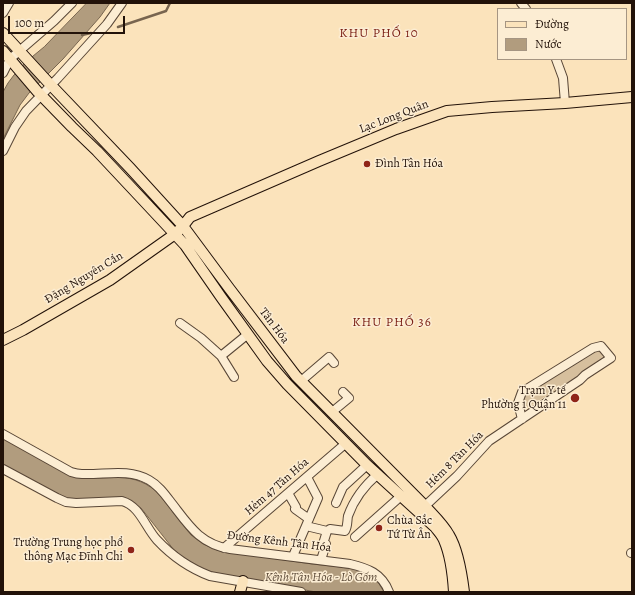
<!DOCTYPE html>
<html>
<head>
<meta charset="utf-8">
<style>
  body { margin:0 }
  #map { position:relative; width:635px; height:595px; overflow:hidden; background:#fbe3bb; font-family:Alegreya,serif }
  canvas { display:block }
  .frame { position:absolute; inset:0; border:4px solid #221209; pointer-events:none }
  .legend { position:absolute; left:497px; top:8px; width:130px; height:52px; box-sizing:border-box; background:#fcedd3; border:1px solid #a59582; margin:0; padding:5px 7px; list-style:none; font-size:12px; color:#221209 }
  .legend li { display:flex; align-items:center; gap:8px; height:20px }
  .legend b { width:20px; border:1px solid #a59582 }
  .scale { position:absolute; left:8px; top:16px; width:117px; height:18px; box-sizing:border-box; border:2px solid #221209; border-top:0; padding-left:5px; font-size:12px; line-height:14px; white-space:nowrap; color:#221209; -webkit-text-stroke:3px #fcedd3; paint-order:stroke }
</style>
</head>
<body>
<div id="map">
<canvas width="635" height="595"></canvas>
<div class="frame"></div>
<ul class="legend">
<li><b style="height:5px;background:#fbe3bb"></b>Đường</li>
<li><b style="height:11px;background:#b19c7e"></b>Nước</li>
</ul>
<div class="scale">100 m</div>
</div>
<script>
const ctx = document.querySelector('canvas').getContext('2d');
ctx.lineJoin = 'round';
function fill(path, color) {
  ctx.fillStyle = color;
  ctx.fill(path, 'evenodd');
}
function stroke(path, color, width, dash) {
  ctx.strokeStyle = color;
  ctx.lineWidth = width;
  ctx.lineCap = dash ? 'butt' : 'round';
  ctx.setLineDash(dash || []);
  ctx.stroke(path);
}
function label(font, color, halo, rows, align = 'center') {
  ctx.font = font + ' Alegreya,serif';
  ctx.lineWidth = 3;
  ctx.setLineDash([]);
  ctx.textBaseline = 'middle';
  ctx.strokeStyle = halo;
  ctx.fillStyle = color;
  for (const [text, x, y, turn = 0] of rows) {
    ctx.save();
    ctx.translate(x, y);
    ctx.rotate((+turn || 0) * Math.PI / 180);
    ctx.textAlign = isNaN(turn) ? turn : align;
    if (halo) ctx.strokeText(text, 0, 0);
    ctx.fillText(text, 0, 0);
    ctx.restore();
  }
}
const green = new Path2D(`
  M601,350l6,8 -85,53 -1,-9 3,-8 67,-42z`);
const water = new Path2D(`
  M87,3h23l-10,14 -37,42 -34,34 -9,12 -17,34v-47l5,-9 6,-8 13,-14 17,-14z
  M3,438l66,37c32,10 58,-9 88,17l34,43 12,9 14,6 95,14 29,3 23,4 8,5 6,6 6,10h-68l-98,-18 -19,-6 -9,-4 -16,-14 -33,-42 -9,-6h-54l-23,-8 -52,-30z`);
const stream = new Path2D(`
  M118,27l48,-16 4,-8
  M82,35l9,-2`);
const minor = new Path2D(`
  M521,3l5,6
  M3,13l6,-10
  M556,59l7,19 2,25
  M3,73l7,-14 44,-38 18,-18
  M3,151l12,-24 11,-16 32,-33 49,-54 15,-21
  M180,323l21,15 20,18 13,21
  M221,356l27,-22
  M301,381l28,-24 5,6
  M332,412l17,-14 -6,-6
  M3,434l68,38c3,1 8,2 11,2 23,1 46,-6 67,6 9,5 15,13 21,21 18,23 29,43 60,48l120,15c17,4 32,9 39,28
  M3,469l54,29 9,4 10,1 46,-2c18,5 23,26 35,39 15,16 32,28 53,36l91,16
  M288,493l8,14 -1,2 14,10
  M336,503l7,-16 24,-22
  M425,506l32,-30 32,-35 91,-61 5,-5 26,-17 -10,-12 -8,2 -71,44 -4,11 4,16
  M306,526l21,5
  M355,537l46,-41
  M224,548l121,-104
  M631,553h1
  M293,556l25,-58 -11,-21
  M321,560l5,-16h-3l4,-13 3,-2 15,2c3,-5 2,-10 3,-15 6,-17 17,-31 30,-42`);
const major = new Path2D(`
  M3,33l44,48 83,87 53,58 46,62 67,88 129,130c8,9 18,18 24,29 8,13 13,41 15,57
  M3,51l34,40 35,36 25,24 45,48 43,46 36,52 46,64 20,23 80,81 68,62c3,4 7,8 9,13 7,16 9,35 10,52
  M3,340l20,-10 87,-50 65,-46 8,-8 7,-9 129,-56 77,-32 51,-18 45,-4 73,-4 67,-6
  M240,592l3,-11`);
const markers = [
  [367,164,4,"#8f2418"],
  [575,398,5,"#8f2418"],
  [379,528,4,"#8f2418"],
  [131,550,4,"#8f2418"]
];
const streetNames = [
  ["Lạc Long Quân",394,117,-21],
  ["Đặng Nguyên Cẩn",84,278,-31],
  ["Tân Hóa",274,326,53],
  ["Hẻm 8 Tân Hóa",455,460,-45],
  ["Hẻm 47 Tân Hóa",277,487,-41],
  ["Đường Kênh Tân Hóa",279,542,7]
];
const poiNames = [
  ["Đình Tân Hóa",375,164],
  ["Trạm Y tế",566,391,"right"],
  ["Phường 1 Quận 11",566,405,"right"],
  ["Chùa Sắc",387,521],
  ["Tứ Từ Ân",387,535],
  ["Trường Trung học phổ",123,543,"right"],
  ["thông Mạc Đĩnh Chi",123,557,"right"]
];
const neighbourhoodNames = [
  ["KHU PHỐ 10",379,34],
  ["KHU PHỐ 36",392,323]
];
const waterNames = [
  ["Kênh Tân Hóa - Lò Gốm",321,578]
];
fill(green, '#d6bf9d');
fill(water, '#b19c7e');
stroke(water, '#78654f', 1);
stroke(stream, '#78654f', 2.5);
stroke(minor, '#584636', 10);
stroke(major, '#221209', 12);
stroke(minor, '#fcedd3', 8);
stroke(major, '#fbe3bb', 10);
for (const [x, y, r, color] of markers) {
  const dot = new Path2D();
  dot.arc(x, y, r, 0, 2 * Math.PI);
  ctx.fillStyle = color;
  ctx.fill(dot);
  stroke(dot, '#fcedd3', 1.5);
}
label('12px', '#221209', '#fcedd3', streetNames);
label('12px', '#221209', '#fcedd3', poiNames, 'left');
ctx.letterSpacing = '1px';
label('13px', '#7a1f14', '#fcedd3', neighbourhoodNames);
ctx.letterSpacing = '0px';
label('italic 13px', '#62503e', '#fcedd3', waterNames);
</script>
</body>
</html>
